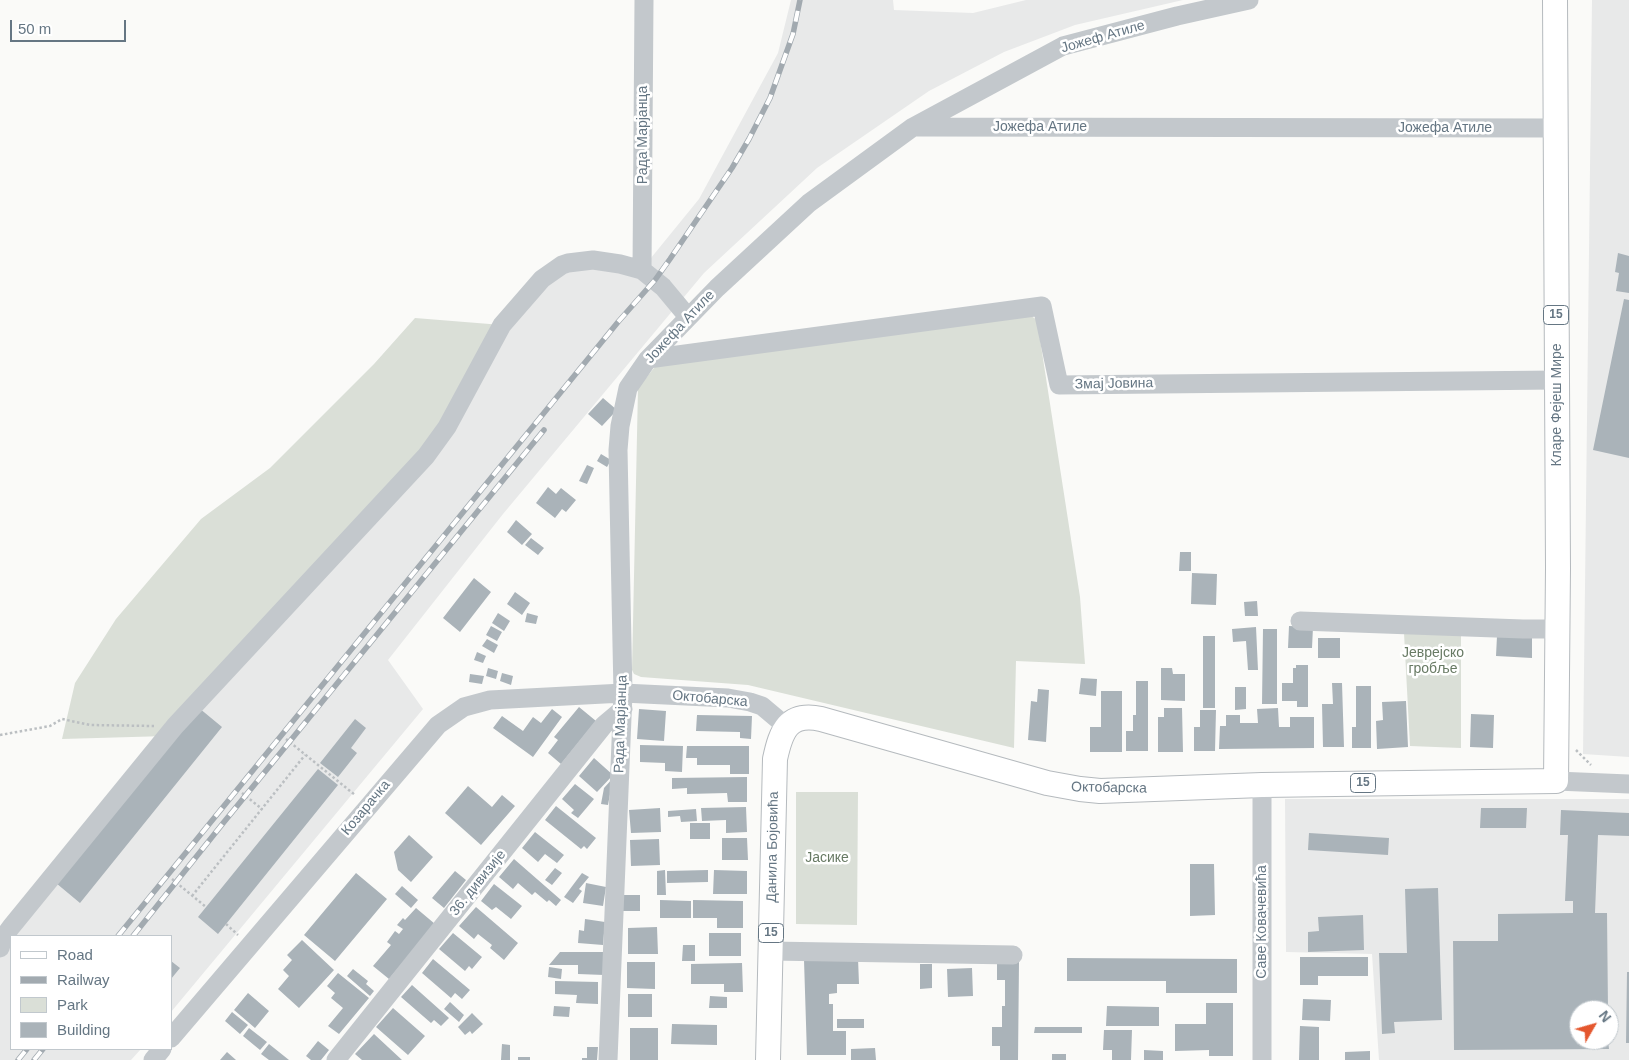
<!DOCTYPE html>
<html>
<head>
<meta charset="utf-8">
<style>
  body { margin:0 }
  #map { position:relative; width:1629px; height:1060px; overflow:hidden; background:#fafaf8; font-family:Helvetica,sans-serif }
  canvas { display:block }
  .legend { position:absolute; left:10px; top:935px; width:162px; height:115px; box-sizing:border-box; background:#fff; border:1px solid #c1c8cd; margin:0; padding:6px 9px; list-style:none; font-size:15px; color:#657683 }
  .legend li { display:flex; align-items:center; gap:10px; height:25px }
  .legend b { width:25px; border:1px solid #c1c8cd }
  .north { position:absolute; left:1569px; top:1000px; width:50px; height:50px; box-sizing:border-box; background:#fff; border:1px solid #c1c8cd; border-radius:50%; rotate:52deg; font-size:14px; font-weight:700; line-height:20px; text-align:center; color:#657683 }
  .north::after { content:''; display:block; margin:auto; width:18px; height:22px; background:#e4572e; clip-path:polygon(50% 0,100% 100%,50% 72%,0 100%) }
  .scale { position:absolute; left:10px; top:20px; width:116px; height:22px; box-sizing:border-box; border:2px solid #657683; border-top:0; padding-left:6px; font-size:15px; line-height:18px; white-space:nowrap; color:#657683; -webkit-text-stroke:4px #fff; paint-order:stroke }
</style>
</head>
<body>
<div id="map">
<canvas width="1629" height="1060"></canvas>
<ul class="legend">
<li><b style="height:6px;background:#fff"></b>Road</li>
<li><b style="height:6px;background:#a2aab0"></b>Railway</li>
<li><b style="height:14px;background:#dadfd7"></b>Park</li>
<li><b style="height:14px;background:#aab3b9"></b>Building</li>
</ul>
<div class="north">N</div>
<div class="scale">50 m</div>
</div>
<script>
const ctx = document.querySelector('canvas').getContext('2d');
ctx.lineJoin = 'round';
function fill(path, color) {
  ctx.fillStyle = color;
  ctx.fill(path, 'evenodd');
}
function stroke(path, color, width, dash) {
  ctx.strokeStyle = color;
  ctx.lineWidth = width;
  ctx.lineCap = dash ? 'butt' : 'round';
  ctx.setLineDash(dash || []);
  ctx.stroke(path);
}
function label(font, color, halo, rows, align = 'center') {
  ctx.font = font + ' Helvetica,sans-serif';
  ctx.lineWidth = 5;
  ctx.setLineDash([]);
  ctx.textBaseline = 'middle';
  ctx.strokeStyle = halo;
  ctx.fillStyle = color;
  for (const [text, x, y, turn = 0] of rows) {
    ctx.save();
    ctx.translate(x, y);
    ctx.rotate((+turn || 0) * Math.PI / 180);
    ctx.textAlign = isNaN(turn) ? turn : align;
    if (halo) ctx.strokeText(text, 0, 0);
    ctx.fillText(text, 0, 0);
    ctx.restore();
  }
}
const built = new Path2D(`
  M791,0h102l1,10 79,3 53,-13h157l-108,25 -71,27 -75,39 -112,77 -113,105 -201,241 -115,146 35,49 -252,303v-76h-160v113h130l-10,11h-131v-117l502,-618 60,-60 80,4 57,-70 79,-146z
  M1592,0h37v757l-46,-3z
  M1285,799h344v261h-250l-7,-106 -86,-2zM1579,1010h30v30h-30z`);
const green = new Path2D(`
  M1027,313l10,7 43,277 5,67 -69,-3 -2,87 -266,-63 -107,-8 -7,-3 -2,-4 6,-282 20,-25z
  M415,318l87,7 -55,102 -280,309 -105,3 13,-56 41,-64 85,-100 69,-51 104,-104z
  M1404,633l57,1v114l-51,-2z
  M796,792h62l-1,133 -61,-1z`);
const building = new Path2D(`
  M1618,253l11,3v37l-13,-2 3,-18 -4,-1z
  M1624,299l5,1v158l-36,-8z
  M603,398l14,12 -15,16 -14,-12z
  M601,454l10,6 -4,7 -10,-6z
  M587,465l7,3 -7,16 -8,-3z
  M548,487l8,7 5,-6 15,12 -10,12 -4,-3 -7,9 -19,-15z
  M516,520l16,14 -10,11 -15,-13z
  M531,538l13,10 -6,7 -13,-10z
  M1180,552h11v19h-12z
  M1192,573l25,1 -1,31 -25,-1z
  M474,578l17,14 -31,40 -17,-14z
  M515,592l15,11 -8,12 -15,-11z
  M1257,601l1,15h-13l-1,-14z
  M498,613l12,8 -6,10 -12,-8z
  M527,613l11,3 -2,8 -11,-2z
  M491,626l11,6 -5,9 -11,-6z
  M1289,626l24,1 -1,21h-24z
  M1256,627l2,43h-10l-2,-29 -13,1 -1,-13z
  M1263,629h14v75h-15z
  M1203,636h12v72h-12z
  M1497,636l35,1v21l-36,-2z
  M1318,638h22v20h-22z
  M487,639l11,6 -4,8 -12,-7z
  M477,652l9,4 -3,7 -9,-3z
  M1296,665h12v42h-11v-6h-15v-18h11v-15h3z
  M488,668l10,3 -2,8 -10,-3z
  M1161,668h11l1,6h12v27l-24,-1z
  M502,673l11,3 -2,9 -11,-4z
  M470,674l14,2 -2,8 -13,-2z
  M1081,678l16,1 -1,17 -17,-2z
  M1136,681h12v70h-22v-20h7v-16h3z
  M1332,683h10l2,64h-21l-1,-43h11z
  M1356,686h15v62h-19v-21h4z
  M1235,687h11v22l-11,1z
  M1038,689l11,1 -3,52 -18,-2 3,-39 6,1z
  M1101,691h21v61h-32v-25h11z
  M1406,701l2,46 -31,2 -1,-28 7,-1 -1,-18z
  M579,707l17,14 -35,43 -13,-11 10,-13 -4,-3z
  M199,708l23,19 -142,176 -24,-20z
  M1164,708h18l1,44h-25v-35h6z
  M1278,708l1,19h11v-10h24v31l-95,1 1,-23h6v-11h14v8h18l-1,-14z
  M552,709l10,8 -29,40 -40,-29 9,-12 21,15 10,-14 8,6z
  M639,709l27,2 -2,30 -27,-2z
  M1200,710h16l-1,41h-21v-24h6z
  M1471,714l23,1 -1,33 -23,-1z
  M697,715l55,1 -1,23 -11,-1v-6l-44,-1z
  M355,719l11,9 -15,20 6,5 -19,24 -18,-14z
  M640,745l43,1 -1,26 -17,-1v-8l-25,-1z
  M687,746h62v28h-19v-9h-33v-7h-11z
  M594,758l19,17 -16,17 -18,-16z
  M318,769l20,16 -120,149 -20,-17z
  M747,777v25h-19l-1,-9 -40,1v-6l-15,1v-11z
  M613,778l-5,27 -7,-1 3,-16z
  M575,784l19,15 -16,19 -7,-5 3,-3 -12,-11z
  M468,786l24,21 10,-12 13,11 -34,39 -36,-32z
  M556,806l40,32 -9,11 -3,-3 -3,3 -36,-29z
  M746,807l1,25 -21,1v-13l-24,1 -1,-13z
  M660,808l1,24 -30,1 -2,-23z
  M1481,808h46l-1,20h-46z
  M696,809l1,12 -16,1 -1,-6 -12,1v-6z
  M1561,810l68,3v23l-31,-1 -3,78h12l1,97h-29v30h29l1,9 -155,1 -1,-109h45v-27l75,-1v-12h-8l3,-66h-8z
  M690,823h20v16h-20z
  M535,832l29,23 -7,8 -12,-9 -7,8 -16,-14z
  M1309,833l80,5 -1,17 -80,-5z
  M409,835l24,22 -22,25 -13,-12 -4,-18z
  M722,838h25l1,22h-26z
  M659,839l1,26 -29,1 -1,-26z
  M514,859l47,41 -5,6 -7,-6 -2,2 -12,-10 -3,3 -14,-12 -5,6 -14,-12z
  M1190,864h24l1,51 -25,1z
  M555,868l7,5 -10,12 -7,-5z
  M665,870l1,25h-9v-24z
  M708,870v12l-41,1v-12z
  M714,870l33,1v23h-34z
  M455,871l11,9 -22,28 -12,-10z
  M356,873l31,26 -52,62 -31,-26z
  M582,873l7,4 -10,12 3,2 -9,12 -9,-6z
  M586,883l20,4 -3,19 -20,-3z
  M494,884l28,22 -11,13 -15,-12 -4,3 -11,-9z
  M402,886l16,14 -7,8 -16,-14z
  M1438,888l4,132 -48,2 1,11 -13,1 -3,-81h28l-2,-64z
  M623,895h17v16h-17z
  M660,900l31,1v17h-31z
  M693,900l50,1v27h-26v-10h-24z
  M476,907l42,36 -14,17 -14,-12 2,-3 -14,-11 -4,5 -15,-13z
  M416,908l19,16 -46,55 -16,-13 18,-21 -4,-3 8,-11 4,3 4,-5 -6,-4 6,-7 2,2z
  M1363,915l1,35 -56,2v-20l11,-1 -1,-14z
  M585,919l20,3 -2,23 -25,-2 1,-13 5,1z
  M657,927l1,27h-30v-26z
  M453,933l29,24 -10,12 -3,-3 -4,5 -26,-22z
  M709,933h32v23h-32z
  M302,940l32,30 -35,38 -21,-19 11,-13 -6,-6 9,-10 -5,-5z
  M683,945h12v16h-13z
  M560,952h44v23l-26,-1v-9h-29z
  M1300,957h68v19h-50v9h-18z
  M858,958l1,26h-22v9l-8,1v10h4v27h13v24h-39l-3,-95z
  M1067,958l170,1v34h-71v-12h-99z
  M433,959l37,31 -8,9 -7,-6 -4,5 -29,-25z
  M171,961l9,7 -9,11z
  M627,962h28v27l-28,-1z
  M1019,962l-1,98h-18v-14h-8v-19h10v-21h3v-26h-8v-17z
  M742,963l1,29h-19v-8h-33v-20z
  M920,964h12v24l-12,1z
  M549,967l13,2 -1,10 -13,-2z
  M972,968l1,28 -25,1 -1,-28z
  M353,969l15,12 -2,3 8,7 -4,5 -23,-20z
  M1627,972h2v71h-3z
  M338,973l31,25 -30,36 -11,-8 15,-18 -12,-10 4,-5 -8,-7z
  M555,981l43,1v22l-22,-1 1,-8 -22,-1z
  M412,985l37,33 -8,8 -7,-6 -3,3 -30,-26z
  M248,993l21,18 -14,17 -21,-18z
  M628,994h24v23h-24z
  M710,996l17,1v11h-18z
  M1303,999l28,1 -1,21 -28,-1z
  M450,1002l14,13 -5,7 -15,-13z
  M1206,1003h27v53h-24v-6l-34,1v-27h31z
  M554,1006l16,1 -1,10 -16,-1z
  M1107,1006l52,1v19h-53z
  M393,1008l32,28 -17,19 -32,-28z
  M232,1012l16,13 -8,9 -15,-13z
  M472,1013l11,11 -11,10 -2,-3 -5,4 -7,-8z
  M837,1019h27v9h-27z
  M672,1024l45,1v20l-46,-1z
  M1300,1026l19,1v33h-20z
  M1035,1027h47v6h-48z
  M249,1028l18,14 -7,8 -17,-14z
  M630,1028h28v32h-28z
  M1104,1030h28l-1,30h-19v-10h-9z
  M374,1034l28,26h-40l-7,-6z
  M318,1041l11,9 -8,10h-10l-5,-4z
  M269,1044l20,16h-20l-8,-6z
  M502,1044l8,1v15h-9z
  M587,1047h11l-1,13h-15v-2h5z
  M875,1048l1,12h-25v-11z
  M1144,1050l19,1v9h-19z
  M1370,1051v9h-25v-8z
  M227,1052l9,8h-16z
  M1052,1054h14v6h-14z
  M518,1057h12v3h-12z`);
const path = new Path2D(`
  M0,735l50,-9 12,-7 28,6 64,1
  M286,739l69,56
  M1576,750l15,15
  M242,793l20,16
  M172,879l34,28
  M192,896l113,-141
  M226,924l12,11`);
const minor = new Path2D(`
  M917,127l638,1
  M642,270l2,-270
  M648,359l394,-53 17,79 498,-5
  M1300,621l223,8h34
  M1556,781l73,3
  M0,948l3,-10 8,-11 164,-201 251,-270 21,-29 55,-102 40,-46 20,-14 6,-2 25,-3 27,4 22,6 21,17 25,30
  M770,951l243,4
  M171,1038l267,-313 26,-18 26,-7 133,-7 105,5 22,4 12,4 25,21
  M153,1060l9,-11
  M336,1060l268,-335 19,-16
  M608,1060l15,-367 -5,-243 2,-24 8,-38 20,-29 69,-71 92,-85 104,-76 150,-81 114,-30 72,-16
  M1262,1060v-275`);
const major = new Path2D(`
  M768,1060l7,-301c6,-28 13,-47 46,-40l226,64 33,6 20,2 162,-6 294,-4 2,-213 -3,-568`);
const rail = new Path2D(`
  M118,936l500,-614 37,-42 15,-21 62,-91 17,-29 21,-41 23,-64 7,-34
  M133,936l91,-114 320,-392
  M18,1060l9,-11
  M34,1060l9,-11`);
const shields = [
  [1556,315,25],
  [1363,783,25],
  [771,933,25]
];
const shieldNames = [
  ["15",1556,315],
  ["15",1363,783],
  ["15",771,933]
];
const streetNames = [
  ["Јожеф Атиле",1103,37,-16],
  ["Јожефа Атиле",1040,127],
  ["Јожефа Атиле",1445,128],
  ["Рада Марјанца",643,135,-90],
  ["Јожефа Атиле",680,327,-47],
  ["Змај Јовина",1114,384,-1],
  ["Кларе Фејеш Мире",1557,405,-90],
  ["Октобарска",710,699,5],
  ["Рада Марјанца",621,724,-88],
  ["Октобарска",1109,788,1],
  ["Козарачка",366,808,-50],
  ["Данила Бојовића",773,847,-89],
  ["36. дивизије",478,883,-51],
  ["Саве Ковачевића",1262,922,-90]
];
const parkNames = [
  ["Јеврејско",1433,653],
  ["гробље",1433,669],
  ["Јасике",827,858]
];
fill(built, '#e8e9e9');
fill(green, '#dadfd7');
fill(building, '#aab3b9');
stroke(major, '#b5babe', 26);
stroke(path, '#bbbfc2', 2.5, [2.5, 2.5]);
stroke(minor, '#c3c8cc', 19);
stroke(major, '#fff', 24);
stroke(rail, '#a2aab0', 5.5);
stroke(rail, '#fff', 4, [11]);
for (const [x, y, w] of shields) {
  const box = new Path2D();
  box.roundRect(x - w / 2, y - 9.5, w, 19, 4);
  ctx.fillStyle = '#fff';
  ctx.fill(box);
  stroke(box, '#657683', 1);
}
label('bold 12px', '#657683', null, shieldNames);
label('14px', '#657683', '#fff', streetNames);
label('14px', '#687a64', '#fff', parkNames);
</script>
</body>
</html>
